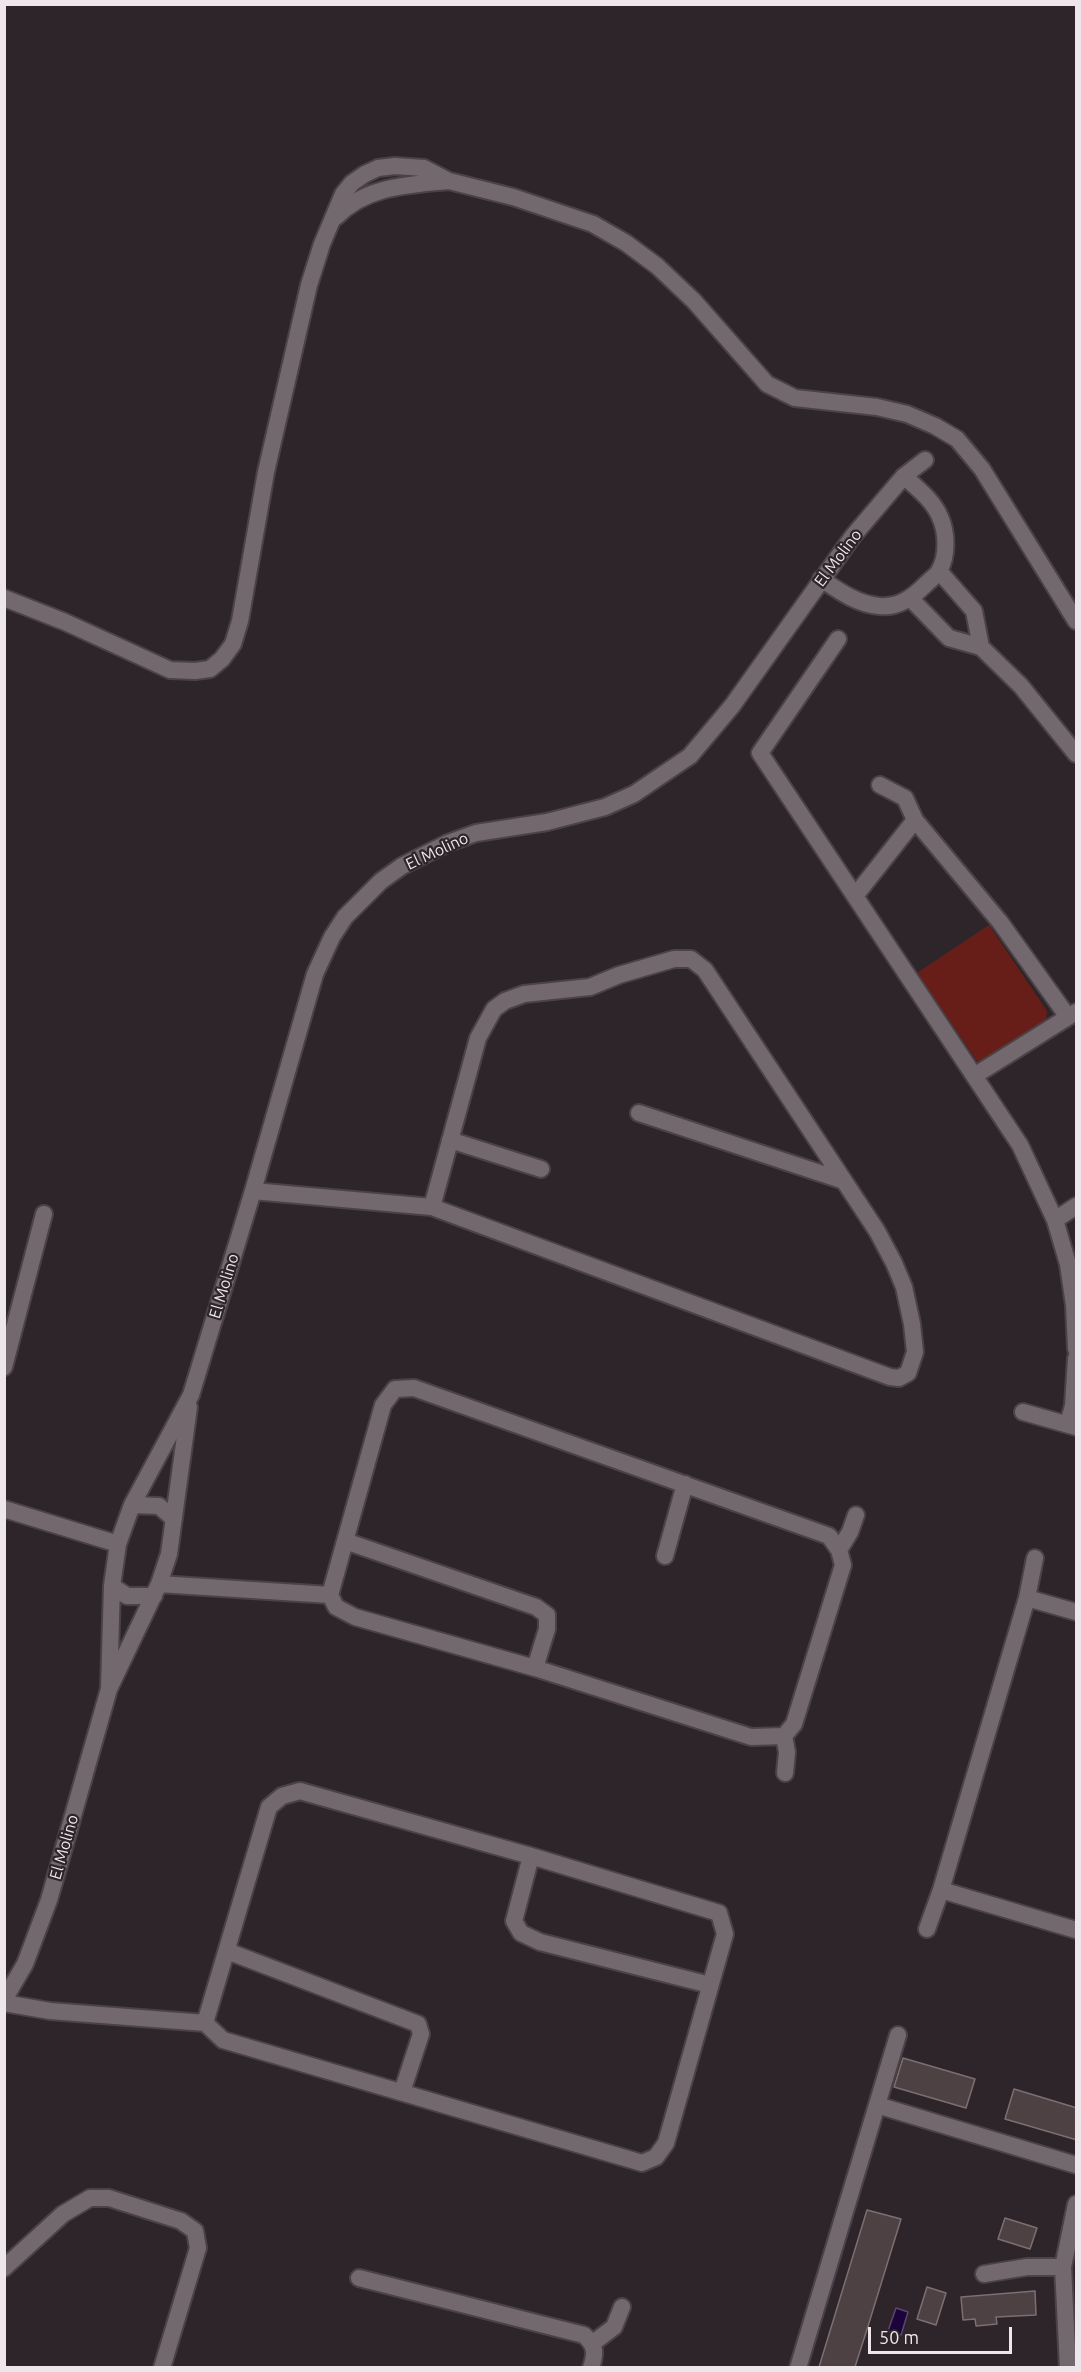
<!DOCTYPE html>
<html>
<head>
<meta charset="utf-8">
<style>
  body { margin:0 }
  #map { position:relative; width:1081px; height:2372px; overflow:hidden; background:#2e252a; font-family:Ubuntu,sans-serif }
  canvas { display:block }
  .frame { position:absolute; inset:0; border:6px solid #ede6ea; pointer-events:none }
  .scale { position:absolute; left:868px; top:2327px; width:144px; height:27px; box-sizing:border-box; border:3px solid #ede6ea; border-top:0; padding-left:8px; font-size:18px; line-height:21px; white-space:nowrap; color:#ede6ea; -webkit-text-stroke:4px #2e252a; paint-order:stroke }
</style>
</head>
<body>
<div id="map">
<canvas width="1081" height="2372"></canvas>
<div class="frame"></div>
<div class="scale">50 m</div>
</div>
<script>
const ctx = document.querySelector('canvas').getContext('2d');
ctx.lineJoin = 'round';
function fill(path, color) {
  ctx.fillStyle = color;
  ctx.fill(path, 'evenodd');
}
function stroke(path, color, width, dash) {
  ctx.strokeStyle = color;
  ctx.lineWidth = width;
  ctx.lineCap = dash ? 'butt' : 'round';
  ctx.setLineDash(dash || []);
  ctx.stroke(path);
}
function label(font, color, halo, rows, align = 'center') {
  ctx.font = font + ' Ubuntu,sans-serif';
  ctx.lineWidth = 4.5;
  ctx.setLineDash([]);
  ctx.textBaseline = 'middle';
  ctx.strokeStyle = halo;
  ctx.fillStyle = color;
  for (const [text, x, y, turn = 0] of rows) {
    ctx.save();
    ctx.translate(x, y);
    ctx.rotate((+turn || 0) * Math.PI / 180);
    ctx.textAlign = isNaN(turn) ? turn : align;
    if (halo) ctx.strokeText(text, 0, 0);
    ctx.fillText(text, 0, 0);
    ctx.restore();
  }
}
const green = new Path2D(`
  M989,925l58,86 -1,9 -67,44 -62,-91z`);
const water = new Path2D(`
  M896,2308l12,4 -7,23 -13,-4z`);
const building = new Path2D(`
  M903,2058l72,21 -9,29 -72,-21z
  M1014,2089l63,19v32l-72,-21z
  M867,2210l34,9 -32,104 -14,44h-36z
  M1005,2218l32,10 -7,21 -32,-10z
  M927,2287l19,6 -10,32 -19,-6z
  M1035,2291l1,24 -40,2 1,7 -21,2 -1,-7 -12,1 -2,-23z`);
const minor = new Path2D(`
  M336,217c30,-31 71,-32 112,-36
  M939,571l35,40 7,36
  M821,579c18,12 36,25 58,27 20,2 34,-9 47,-22 4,-4 11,-9 13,-13 9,-15 8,-39 1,-54 -7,-17 -23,-29 -36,-41
  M4,598l61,24 105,48 25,1 15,-2 12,-10 11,-15 7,-23 26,-149 43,-187 13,-41 21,-50 9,-11 13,-9 13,-6 17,-2 29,2 25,13 64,16 80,27 33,19 31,23 37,35 73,83 28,14 82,9 30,7 28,12 22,13 25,30 94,152
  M911,599l38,39 32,9 40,39 55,68
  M838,639l-78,114 260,392 35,75 13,44 6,41 2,44
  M880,785l25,13 10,22
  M855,896l60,-76 85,102 68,95
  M974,1076l102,-64
  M639,1113l205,68
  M450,1140l91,29
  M253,1191l179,16 458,170 9,1 9,-5 7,-21 -3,-28 -8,-37 -10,-24 -17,-32 -172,-261 -14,-11h-17l-55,16 -29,12 -66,7 -19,7 -11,8 -16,29 -46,169
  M1055,1220l21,-14
  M4,1367l40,-153
  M414,1388l415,148 10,14 4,15 -49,159 -10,12 -33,1 -216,-69 -180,-51 -19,-10 -6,-12 53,-190 12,-16z
  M1023,1412l53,15
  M1068,1424l5,-18 3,-48
  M132,1505l27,1 15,13
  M4,1509l114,35
  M345,1541l191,66 11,8v14l-12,39
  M839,1550l11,-18 6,-17
  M665,1556l20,-72
  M159,1584l171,11
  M112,1586l15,10h27
  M1027,1598l49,14
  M109,1689l3,-103 6,-42 14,-39 59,-110 62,-204 62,-217 17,-37 13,-20 36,-36 21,-15 46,-23 28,-10 71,-11 58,-15 29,-13 56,-38 42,-50 121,-170 51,-60 21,-16
  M784,1736l3,16 -2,21
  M531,1856l-17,65 7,12 19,9 170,43
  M941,1890l135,40
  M927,1929l14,-39 86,-292 8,-40
  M227,1951l191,73 3,10 -19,58
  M4,2000l21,-36 24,-64 60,-211 50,-105 10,-30 20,-147
  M4,2003l46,8 155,12 18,17 419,123 14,-6 10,-14 59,-209 -6,-21 -188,-57 -231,-65 -18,5 -13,11 -64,216
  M877,2105l199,60
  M4,2268l59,-54 27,-16h19l72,23 14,10 3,17 -36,120
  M984,2274l43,-7h36
  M359,2278l225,57c12,11 12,18 7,33
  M593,2343l21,-16 8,-20
  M798,2368l100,-333
  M1068,2368l-5,-101 13,-63`);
const streetNames = [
  ["El Molino",838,558,-53],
  ["El Molino",437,851,-25],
  ["El Molino",224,1286,-73],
  ["El Molino",64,1847,-74]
];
fill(green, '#681e18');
fill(water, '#1c033a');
stroke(water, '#5b476f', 1.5);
fill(building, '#4d4143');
stroke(building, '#7d6f71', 1.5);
stroke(minor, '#4a4247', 20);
stroke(minor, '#74686f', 16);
label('16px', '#ede6ea', '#2e252a', streetNames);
</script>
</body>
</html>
